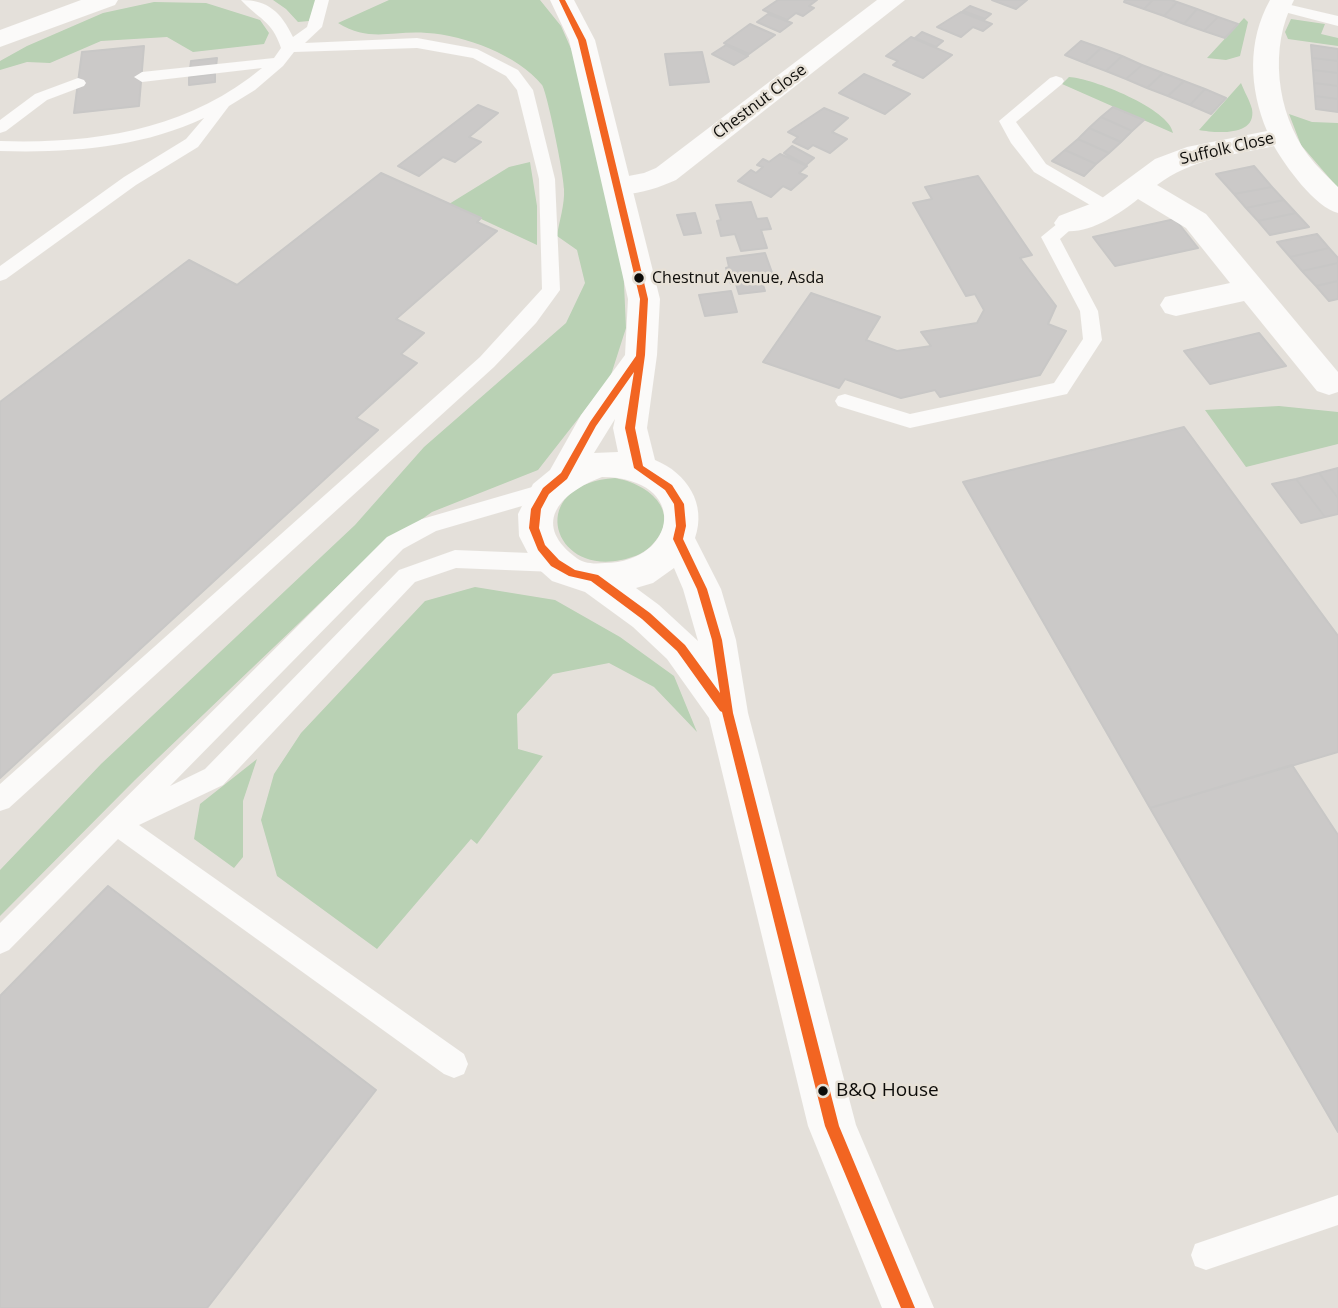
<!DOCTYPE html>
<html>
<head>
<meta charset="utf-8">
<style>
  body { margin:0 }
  canvas { display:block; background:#e4e0da }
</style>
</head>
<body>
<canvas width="1338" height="1308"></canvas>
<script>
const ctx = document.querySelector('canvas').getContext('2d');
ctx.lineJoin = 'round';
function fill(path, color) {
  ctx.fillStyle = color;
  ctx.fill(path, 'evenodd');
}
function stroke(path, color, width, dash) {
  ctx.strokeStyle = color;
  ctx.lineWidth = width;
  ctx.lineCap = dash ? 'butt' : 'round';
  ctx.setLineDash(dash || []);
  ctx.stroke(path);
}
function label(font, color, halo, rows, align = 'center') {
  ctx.font = font + ' "Open Sans",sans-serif';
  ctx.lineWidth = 5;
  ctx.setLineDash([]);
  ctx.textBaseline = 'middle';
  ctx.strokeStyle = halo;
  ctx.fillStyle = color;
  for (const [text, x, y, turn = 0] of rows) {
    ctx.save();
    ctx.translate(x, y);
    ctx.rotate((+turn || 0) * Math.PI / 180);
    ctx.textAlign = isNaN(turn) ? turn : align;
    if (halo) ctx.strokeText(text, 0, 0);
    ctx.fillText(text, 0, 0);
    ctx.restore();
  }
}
const green = new Path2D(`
  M273,0h43l-7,21 -11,1 -12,-13z
  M389,0h151l21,26 19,43 43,193 3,66 -16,50 -72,92 -106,42 -65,46 -232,222 -135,136v-46l101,-106 254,-239 69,-78 142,-124 19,-40 -8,-33 -20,-14c2,-14 8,-32 7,-47 0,-14 -17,-97 -22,-104 -24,-30 -78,-50 -115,-52 -35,-3 -56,10 -89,-10z
  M154,2l52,1 54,17 9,13 -5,11 -71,8 -26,-15 -66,4 -51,22 -23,-1 -27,8v-9l27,-15 76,-33z
  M1244,18l4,4 -8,34 -14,4 -19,-2z
  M1291,19l34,5 -4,10 17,4v8l-50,-7 -3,-7z
  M1069,77c23,1 101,32 104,56l-111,-49z
  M1241,83c3,8 9,18 11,26 5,28 -37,24 -53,21z
  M1289,114l23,8 26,1v65l-37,-43z
  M530,162l7,44v39l-88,-41 60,-37z
  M1279,406l59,6v32l-92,23 -41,-57z
  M615,478c35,6 70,36 35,69 -8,7 -18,11 -29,13 -71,15 -95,-76 -6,-82z
  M475,587l80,13 65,37 54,39 23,56 -43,-45 -45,-24 -56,11 -36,40 1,35 25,7 -66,88 -6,-5 -94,110 -100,-73 -16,-56 13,-46 27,-41 124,-132z
  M257,759l-14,42v56l-9,11 -40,-29 6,-35z`);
const building = new Path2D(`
  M778,0h39l-8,6 5,2 -11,8 -7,-3 -9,7 -24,-10z
  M992,0h35l-11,9z
  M1125,0h28l-9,9 -20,-7z
  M1153,0h18l6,2 -13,14 -20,-7z
  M1177,2l20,7 -13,15 -20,-8z
  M970,6l21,8 -6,5 -22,-8z
  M1197,9l21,8 -14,14 -20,-7z
  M961,12l31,12 -9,7 -10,-4 -12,10 -24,-10z
  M768,14l24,9 -12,9 -23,-10z
  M1218,17l20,7 -13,14 -21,-7z
  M750,24l25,11 -26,19 -25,-11z
  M922,32l21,9 -7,6 -21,-9z
  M911,37l41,18 -29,23 -30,-13 5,-4 -12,-5z
  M1081,41l20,7 -16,15 -20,-8z
  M726,45l22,11 -14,9 -22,-11z
  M1311,45l27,4v12l-26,-3z
  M144,46l-5,60 -65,7 8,-61z
  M1101,48l21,8 -16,15 -21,-8z
  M702,52l7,30 -39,3 -5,-31z
  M1122,56l20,9 -16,14 -20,-8z
  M217,58l-1,9 -26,2 1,-8z
  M1312,58l26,3v12l-25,-3z
  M1142,65l21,8 -16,15 -21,-9z
  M1313,70l25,3v13l-24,-3z
  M1163,73l21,8 -16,15 -21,-8z
  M215,74v8l-26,3v-8z
  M864,74l46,20 -25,20 -46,-21z
  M1184,81l21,8 -15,16 -22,-9z
  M1314,83l24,3v13l-23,-3z
  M1205,89l21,9 -15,16 -21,-9z
  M1315,96l23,3v13l-22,-3z
  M478,105l20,8 -29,24 12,5 -26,20 -12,-5 -24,19 -21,-10z
  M1113,107l31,13 -12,11 -31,-14z
  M824,108l24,10 -16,14 15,7 -17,14 -17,-8 -5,4 -15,-7 5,-5 -10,-5z
  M1101,117l31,14 -11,11 -32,-14z
  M1089,128l32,14 -12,11 -31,-14z
  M1078,139l31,14 -13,11 -31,-14z
  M792,146l22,12 -8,7 -22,-12z
  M1065,150l31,14 -12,12 -32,-15z
  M780,154l27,12 -8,7 8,3 -16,14 -8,-4 -12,11 -33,-16 13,-11 5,3 7,-6 -6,-2 6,-6 6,3z
  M1254,166l18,21 -38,7 -18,-20z
  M381,173l100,45 -4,4 20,9 -101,88 28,14 -23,21 16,9 -61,55 22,12 -378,348v-376l189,-142 48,25z
  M978,176l54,79 -12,3 36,48 -8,18 18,7 -26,44 -100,22 -5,-7 -34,8 -56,-19 -6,9 -76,-26 48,-69 69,24 -14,23 31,11 34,-5 -10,-14 56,-9 7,-13 -9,-16 -9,2 -53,-93 19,-4 -7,-12z
  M1272,187l12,13 -38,8 -12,-14z
  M1284,200l12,13 -38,8 -12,-13z
  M751,202l6,17 10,-1 4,11 -10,1 6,18 -26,3 -6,-17 -14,2 -4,-15 4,-1 -5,-15z
  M695,213l6,20 -17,2 -7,-20z
  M1296,213l13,14 -39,8 -12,-14z
  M1175,219l23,29 -83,18 -22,-29z
  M1317,234l12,14 -39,9 -13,-15z
  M1329,248l9,10v5l-36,8 -12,-14z
  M765,253l10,28 -13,1 3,9 -26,3 -3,-10h-5l-5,-16 3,-1 -2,-9z
  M1338,263v18l-22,5 -14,-15z
  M1338,281v18l-9,2 -13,-15z
  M731,291l6,21 -32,4 -6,-21z
  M1259,333l27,33 -76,18 -26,-33z
  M1184,427l154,209v116l-188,56 -187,-326z
  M1338,468v30l-19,-25z
  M1319,473l19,25v16l-13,3 -29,-38z
  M1296,479l29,38 -24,6 -29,-39z
  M1292,765l46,70v297l-188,-324z
  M108,886l268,204 -169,218h-207v-312z`);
const lane = new Path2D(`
  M241,0c27,0 40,12 52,37l14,-10 8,-27h14l-7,27 -17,16 112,-5 60,11 41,21 15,20 22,89 5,111 -24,33 -42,44 -485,441 -9,3v-27l480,-427 62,-68 -3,-110 -22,-89 -11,-14 -33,-18 -56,-10 -123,4 -11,14 -28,24 -26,16 -31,41 -62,38 -130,94 -6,2v-15l124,-89 62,-38 18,-21c-64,30 -134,35 -204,33v-10c95,3 187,-11 262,-73l-120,14 -8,-5 8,-5 132,-14 7,-10c-9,-28 -23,-29 -40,-48z
  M1278,2l60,14v10l-65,-17 -2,-3z
  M1056,76l6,2 2,3 -2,3 -46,38 30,42 68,40 3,4 -3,4h-12l-68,-40 -23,-29 -12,-22 51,-43z
  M78,78l6,2 2,3 -2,3 -37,14 -41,31 -6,2v-13l35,-26z
  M1069,217l9,6 -18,16 38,72 4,29 -35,54 -157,34 -72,-22 -3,-5 3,-5 7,-2 65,20 144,-31 29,-44 -3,-28 -39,-74 22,-18z
  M546,483l7,2 3,6 -3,6 -117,34 -33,18 -233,237 35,-17 194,-199 56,-20 100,4 8,3 3,6 -3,6 -8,3 -99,-4 -41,14 -192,203 -84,40 325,229 4,10 -4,10 -10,4 -10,-4 -326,-235 -109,111 -9,4v-31l387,-386 35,-18z
  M1338,1195v30l-132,45 -11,-4 -4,-11 4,-11z`);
const street = new Path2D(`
  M877,0h28l-229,180c-20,9 -46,18 -68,12l-4,-6 4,-6 36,-7 12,-5z
  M1270,0h24c-25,47 -18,112 14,155 9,12 20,22 30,32v26c-23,-6 -52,-46 -64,-67 -41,9 -83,13 -117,39l49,29 132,158v20l-9,3 -12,-4 -73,-90 -68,15 -11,-3 -5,-8 5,-8 65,-14 -44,-55 -48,-29c-20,16 -53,38 -79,31l-5,-7 5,-7 39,-15 57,-42 32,-12 80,-16c-18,-43 -20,-90 3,-131z`);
const secondary = new Path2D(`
  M81,0h37l-3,5 -115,42v-17z
  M550,0h24l21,40 65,259 -3,56 -10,73 8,32c32,13 52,44 40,78l26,51 15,51 12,73 108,412 78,183h-52l-74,-182 -99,-408 -42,-59 -34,-32 -48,-35 -33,-11 -18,-16 -15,-29 -1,-22 15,-30 17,-14 31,-55 44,-60 3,-56 -59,-259zM615,419l-2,9 5,24 -24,1zM602,477c89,1 76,85 3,86 -11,1 -22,1 -31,-7 -43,-34 -12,-64 28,-79zM674,568l9,21 15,52 -39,-36 -23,-17 17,-5z`);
const bus1 = new Path2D(`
  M559,0h6l21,40 62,259 -3,56 -10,73 8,38 29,19 12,19 2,22 -3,13 24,50 15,51 11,73 106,413 76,182h-14l-76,-182 -103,-414 -2,-1 -43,-60 -35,-32 -51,-38 -22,-5 -18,-10 -13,-16 -9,-22 2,-19 12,-21 18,-15 29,-51 46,-66 4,-57 -62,-259zM634,372l-9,56 9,40 31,22 9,14 2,22 -3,13 24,50 15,51 8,53 -35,-48 -35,-32 -52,-38 -23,-5 -16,-10 -14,-15 -6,-17 2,-19 8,-15 18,-15 29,-53z`);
const markers = [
  [639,278,6,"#0d0c09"],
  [823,1091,6,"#0d0c09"]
];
const farStreetnames = [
  ["Chestnut Close",760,102,-37],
  ["Suffolk Close",1227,149,-13]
];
const busNames = [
  ["Chestnut Avenue, Asda",652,278]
];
const nearBusnames = [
  ["B&Q House",836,1091]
];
fill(green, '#b9d1b4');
fill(building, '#cbc9c8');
stroke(building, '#c8c7c6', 2);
fill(lane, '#fbfaf9');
fill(street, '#fbfaf9');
fill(secondary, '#fbfaf9');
fill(bus1, '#f26522');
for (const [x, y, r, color] of markers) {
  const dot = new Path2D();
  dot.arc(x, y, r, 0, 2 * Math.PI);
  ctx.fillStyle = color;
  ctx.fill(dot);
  stroke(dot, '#e7e1d7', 2.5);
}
label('16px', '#0d0c09', '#e7e1d7', farStreetnames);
label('16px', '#0d0c09', '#e7e1d7', busNames, 'left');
label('19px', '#0d0c09', '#e7e1d7', nearBusnames, 'left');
</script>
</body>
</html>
